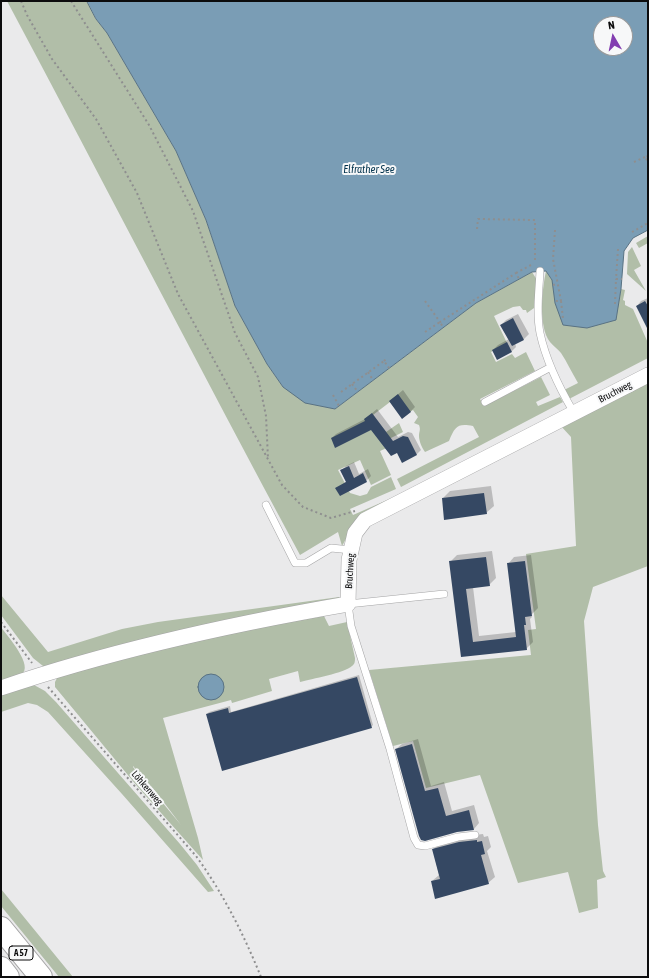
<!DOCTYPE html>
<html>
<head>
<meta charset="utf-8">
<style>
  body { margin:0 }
  #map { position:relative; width:649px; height:978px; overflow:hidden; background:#eaeaeb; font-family:"Asap Condensed",sans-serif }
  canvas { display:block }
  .frame { position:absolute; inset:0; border:2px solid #0c0c0d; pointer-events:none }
  .north { position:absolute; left:593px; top:16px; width:40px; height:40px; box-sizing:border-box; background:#f7f8f9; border:1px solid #999a9b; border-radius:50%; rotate:351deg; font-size:11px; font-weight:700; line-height:16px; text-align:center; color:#0c0c0d }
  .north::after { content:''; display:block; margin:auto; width:14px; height:18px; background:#833eb1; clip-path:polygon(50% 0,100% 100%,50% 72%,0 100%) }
</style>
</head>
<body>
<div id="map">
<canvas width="649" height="978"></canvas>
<div class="frame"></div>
<div class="north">N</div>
</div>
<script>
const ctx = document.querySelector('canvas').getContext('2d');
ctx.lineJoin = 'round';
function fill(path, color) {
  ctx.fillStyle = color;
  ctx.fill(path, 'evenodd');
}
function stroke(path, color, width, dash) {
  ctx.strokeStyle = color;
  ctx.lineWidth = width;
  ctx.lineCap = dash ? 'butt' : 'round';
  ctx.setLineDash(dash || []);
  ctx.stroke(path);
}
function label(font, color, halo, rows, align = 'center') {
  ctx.font = font + ' "Asap Condensed",sans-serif';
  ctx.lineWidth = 4;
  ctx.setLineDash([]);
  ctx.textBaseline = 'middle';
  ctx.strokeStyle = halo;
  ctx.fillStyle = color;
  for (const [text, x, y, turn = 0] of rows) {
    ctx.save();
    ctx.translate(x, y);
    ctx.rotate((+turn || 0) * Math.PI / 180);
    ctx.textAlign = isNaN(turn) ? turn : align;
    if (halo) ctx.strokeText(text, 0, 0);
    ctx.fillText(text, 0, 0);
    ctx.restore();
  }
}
const green = new Path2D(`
  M7,1h80l9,18 11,14 69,118 30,69 29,86 32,58 16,23 52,22 141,-106 56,-31 5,8 -3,28 -7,5 -1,-3h-3l-3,-4 -7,1 -19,9 13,27 -16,9 5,10 16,-8 3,4 11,-6 9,19 -55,28 4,7 57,-29 9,18 -14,7 2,4 22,-9 3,5 -162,85 -4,-8 82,-42 -6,-11c-15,-3 -18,0 -24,15l-24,11c-3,-4 -6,-11 -6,-16 0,-5 2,-6 0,-11l-5,-2 4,-6 -5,-7 -11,7 -12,-15 -17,13 13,17 13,-9 4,9 -12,6v8l-11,5 11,24 -20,10 -11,-25 -22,10 12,23 10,3 7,-2 4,-7 20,-10 5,12 -46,20 3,6 41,-18 -38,24 -14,25 -4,-14 -38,23c-99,-184 -195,-370 -293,-554z
  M648,236v7l-9,5 -3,-5z
  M632,247l9,19 -7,4 12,21 -19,-17 1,-22z
  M546,271l6,9 67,20 2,-11 4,1 -2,10 2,1v4l8,4 15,34v15l-79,41 -5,-9 14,-7c-6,-10 -11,-21 -17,-30 -3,-4 -8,-7 -11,-11 -12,-16 -8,-52 -4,-71z
  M648,381v185l-55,21 -9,34 14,204 5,46 3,6 -9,3 1,28 -19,5 -11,-41 -50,11 -38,-108 -54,13 -13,-47 -20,5 -24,-76 162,-15 -3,-25 8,-1 -10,-75 50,-8 -5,-109 -11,-12z
  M1,595l47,57 74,-23 36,-7 181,-25v2l-289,68 -7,-1 -10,-8 -32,-43z
  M324,616l5,10 18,-4 8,36c0,3 0,6 -3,8 -7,7 -41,13 -52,16l-2,-11 -29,8 3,12 -40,12 -1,-3 -68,18 35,120 5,22 -66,-74 -82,-99v-5l3,-6 115,-33zM133,766l23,26 25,33 -48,-58z
  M1,627c6,9 34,39 20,48 -5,4 -14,5 -20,8z
  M34,685l11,6 11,11 124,142 17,21 17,26 -6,1 -86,-98 -74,-82 -11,-7 -9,-2 -27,9v-21z
  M1,889l72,88h-14l-58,-71z`);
const water = new Path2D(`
  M87,1h561v229l-15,8 -9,13 -3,38 -5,31 -29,8 -24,-3 -8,-22 -3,-23 -6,-9 -14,1 -56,31 -141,106 -30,-6 -22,-16 -16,-23 -32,-58 -29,-86 -30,-69 -69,-118 -11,-14zM601,24h24v24h-24z
  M198 687a13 13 0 1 1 26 0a13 13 0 1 1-26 0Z`);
const shadow = new Path2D(`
  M648,298v21l-11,-13 4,-5z
  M518,314l11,20 -5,5 -9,4 1,4 -4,4 -14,8 -5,-9 5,-5 11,-6 -8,-14 5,-5z
  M403,390l12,17 -5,5 -20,-11z
  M377,409l21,28 10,-5 4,1 9,17 -4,4 -14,7 -6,-10 -26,-23 -39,10 4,-4 29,-15z
  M354,462l5,12 9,-5 3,7 -5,5 -29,7 10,-7 -6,-10 5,-5z
  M491,486l3,20 -8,7 -43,-15 7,-7z
  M492,551l4,27 -7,7 -16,2 6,49 37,-4 -8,-68 6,-7 17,-2 7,53 -7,7 1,2 -2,2 3,23 -7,7 -64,7 -12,-94 7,-7z
  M359,675l14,50 -2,2 -164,-13 2,-2 21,-6 1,6z
  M418,739l13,47 13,-4 8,29 22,-6 5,18 -5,6 -17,2 -32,9 -29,-91 6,-5z
  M483,834l1,3 4,-1 3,11 -4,4 8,26 -7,6 -56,-2 7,-6 -6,-25 6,-7 27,-7z`);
const building = new Path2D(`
  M645,301l3,5v24l-12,-24z
  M513,318l11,22 -12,6 -12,-21z
  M507,342l5,10 -15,8 -5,-10z
  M398,394l13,18 -9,7 -13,-18z
  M372,413l21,28 10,-5 5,1 9,18 -15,8 -5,-10 -6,3 -20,-26 -36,18 -4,-10 34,-17 -1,-2z
  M349,466l5,12 9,-5 4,9 -27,14 -5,-8 11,-6 -6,-12z
  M484,493l3,21 -43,6 -2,-22z
  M486,557l4,29 -24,3 7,53 43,-5 -9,-74 18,-2 7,55 -7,1 1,8h-2l3,25 -66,7 -12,-96z
  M357,677l15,51 -150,43 -16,-57 22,-6 1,5z
  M412,744l13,47 13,-3 8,28 23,-6 5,20 -17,2 -32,9 -4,-1 -2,-4 -24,-87z
  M477,840v2l5,-1 3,13 -4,1 8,29 -54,15 -4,-18 9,-2 -8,-30 27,-7z`);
const path = new Path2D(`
  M21,1l6,14 25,44 44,60 41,74 41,101 104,191 21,22 28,11 24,-7
  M71,1l78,124 44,86 42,122 23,44 8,39 2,43
  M648,156l-3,1 3,5
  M634,162l11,-5
  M477,229l1,-10 57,1v42
  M555,230l-2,29 8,42h-6
  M632,232l16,-9
  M618,249l-2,30h6
  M516,273l15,-8
  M553,285l4,-1
  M425,301l15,21 76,-49 3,6
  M561,301l2,18
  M615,304l1,-25
  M425,332l15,-10 3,5
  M384,361l3,-3
  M368,372l5,8
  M352,384l6,8
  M341,392l43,-31 5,7
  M333,395l6,11
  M1,622l31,41
  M48,687l148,169c27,37 48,79 65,121`);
const service = new Path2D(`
  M540,271c-1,21 -4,42 0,62 6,28 20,56 34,80
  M485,402l66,-35
  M266,505l29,58h11l25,-15 20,2
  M444,594l-96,10 3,22 39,123 24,89 4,7 7,1 33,-9 17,-2`);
const minor = new Path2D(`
  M1,688c112,-38 231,-64 347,-84l1,-44 6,-27 10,-13 283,-145`);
const motorway = new Path2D(`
  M1,928l40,49
  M1,968l7,9`);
const shields = [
  [21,953,24]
];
const shieldNames = [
  ["A 57",21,953]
];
const streetNames = [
  ["Bruchweg",615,392,-27],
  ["Bruchweg",350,571,-86],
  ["Löhkenweg",147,788,49]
];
const waterNames = [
  ["Elfrather See",369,170]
];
fill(green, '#b1bea8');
fill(water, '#7a9db5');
stroke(water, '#597283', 1);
fill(shadow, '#0003');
fill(building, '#354863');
stroke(service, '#a4a4a5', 8);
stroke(minor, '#a4a4a5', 16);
stroke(motorway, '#a4a4a5', 24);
stroke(path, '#8e8e8f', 2, [2, 3]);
stroke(service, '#fff', 7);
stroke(minor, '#fff', 15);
stroke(motorway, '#fff', 22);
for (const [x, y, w] of shields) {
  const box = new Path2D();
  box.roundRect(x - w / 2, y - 7, w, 14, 3);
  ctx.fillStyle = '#f7f8f9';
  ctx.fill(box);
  stroke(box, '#0c0c0d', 1);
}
label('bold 9px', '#0c0c0d', null, shieldNames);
label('10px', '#0c0c0d', '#f7f8f9', streetNames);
label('italic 11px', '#03334d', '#f7f8f9', waterNames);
</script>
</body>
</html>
